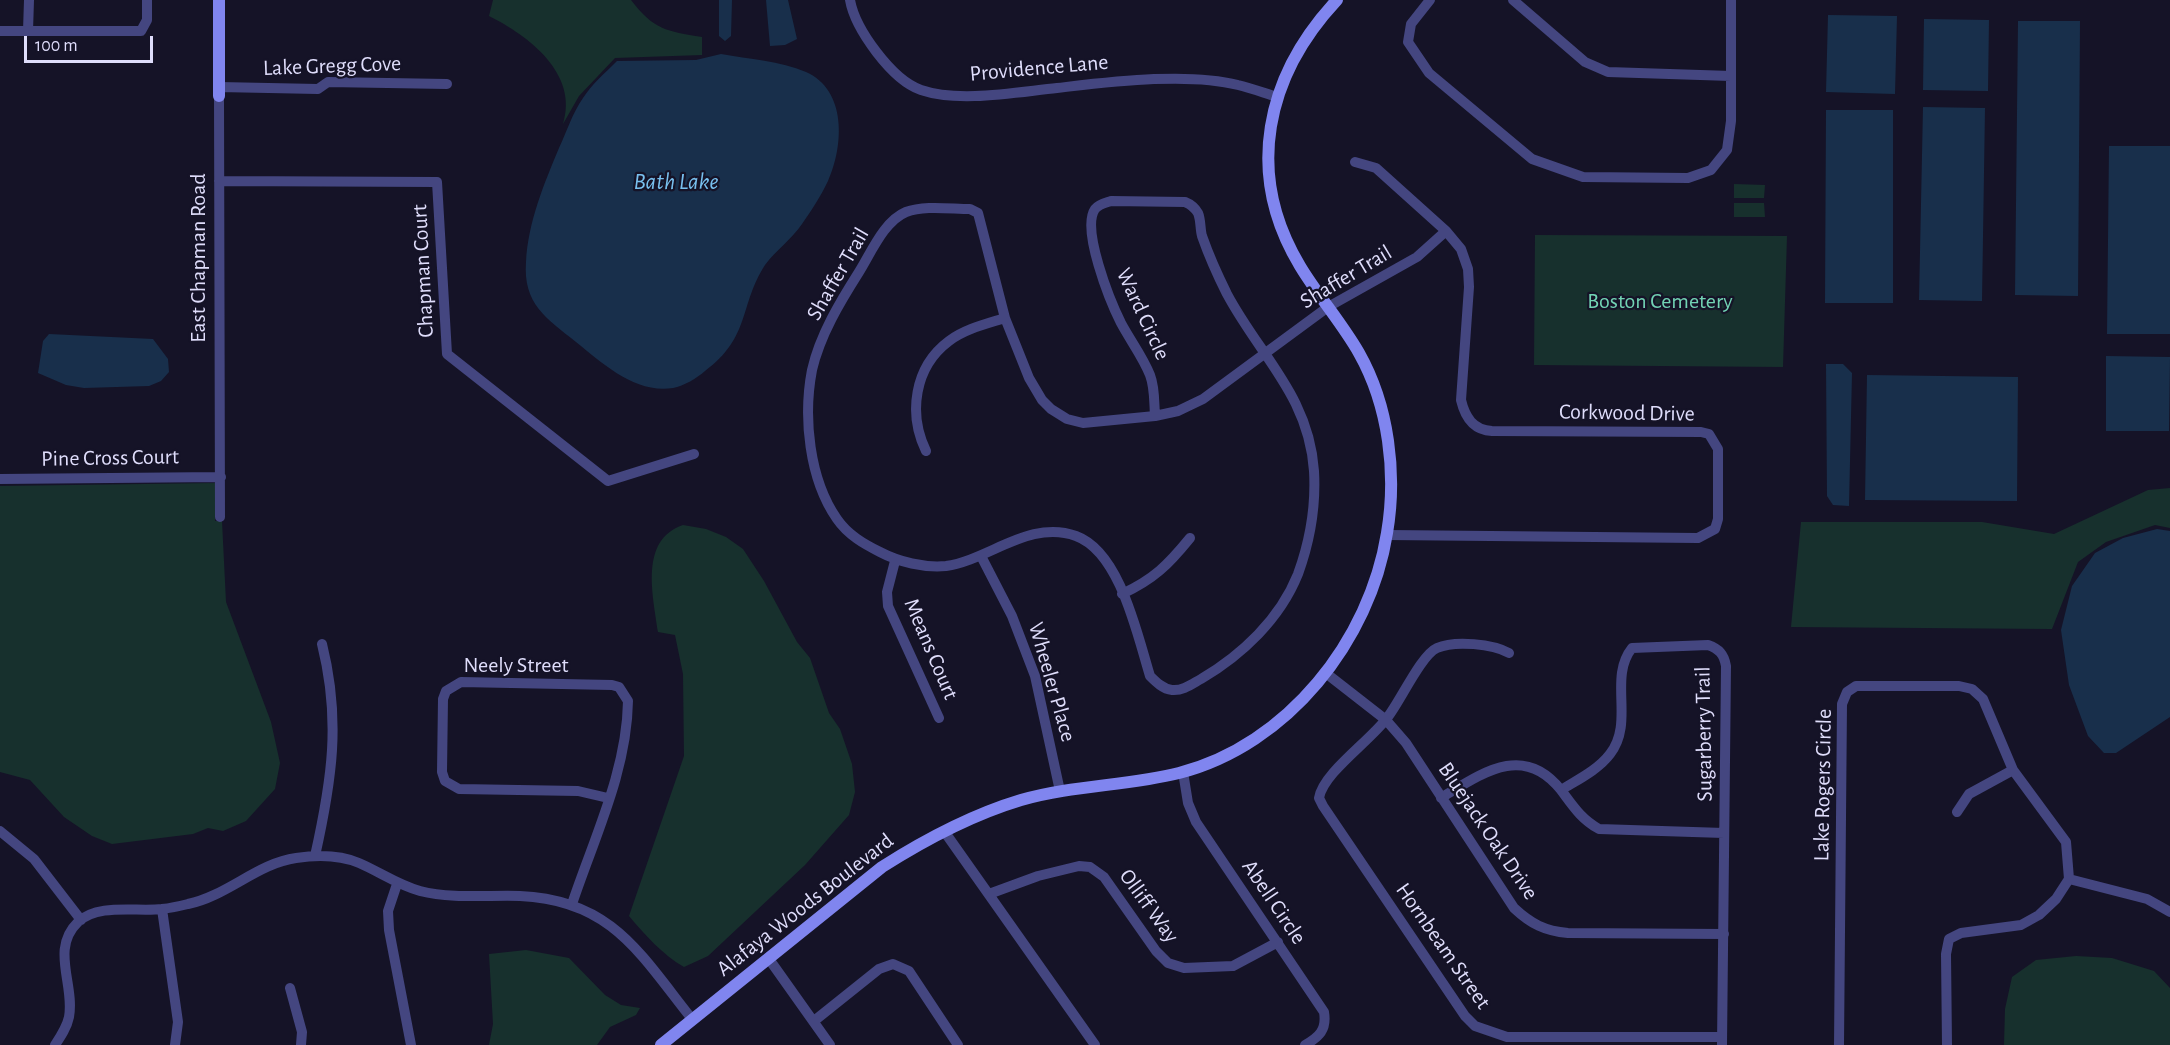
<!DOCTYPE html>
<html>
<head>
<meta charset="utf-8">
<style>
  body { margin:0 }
  #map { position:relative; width:2170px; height:1045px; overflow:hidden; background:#151327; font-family:"Alegreya Sans",sans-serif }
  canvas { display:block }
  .scale { position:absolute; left:24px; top:36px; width:129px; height:27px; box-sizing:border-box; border:3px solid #dfddfb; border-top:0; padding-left:8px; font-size:18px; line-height:21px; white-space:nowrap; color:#dfddfb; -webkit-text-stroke:4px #151327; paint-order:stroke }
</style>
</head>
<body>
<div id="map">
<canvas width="2170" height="1045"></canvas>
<div class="scale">100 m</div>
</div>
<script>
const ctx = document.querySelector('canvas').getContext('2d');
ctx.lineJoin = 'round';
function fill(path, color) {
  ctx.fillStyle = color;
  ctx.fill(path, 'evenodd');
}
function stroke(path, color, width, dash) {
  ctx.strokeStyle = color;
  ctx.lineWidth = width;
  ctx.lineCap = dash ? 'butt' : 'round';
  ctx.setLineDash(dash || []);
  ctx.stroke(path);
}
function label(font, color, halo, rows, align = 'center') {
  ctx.font = font + ' "Alegreya Sans",sans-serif';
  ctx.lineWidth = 4.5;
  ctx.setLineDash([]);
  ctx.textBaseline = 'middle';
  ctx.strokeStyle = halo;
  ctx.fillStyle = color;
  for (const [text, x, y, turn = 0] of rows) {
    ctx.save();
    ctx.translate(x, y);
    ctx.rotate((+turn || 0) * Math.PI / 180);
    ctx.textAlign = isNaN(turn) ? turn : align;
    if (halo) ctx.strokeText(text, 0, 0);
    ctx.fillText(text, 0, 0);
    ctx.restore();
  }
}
const green = new Path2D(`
  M493,0h138c23,30 35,31 71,37v18l-87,3 -36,38 -16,28c16,-50 -34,-88 -74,-108z
  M1734,184l31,1 -1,13h-30z
  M1734,203h30l1,14h-31z
  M1535,235l252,1 -4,131 -249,-2z
  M216,483l-1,38h7l4,81 45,120 9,41 -5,26 -29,32 -23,10 -15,-3 -15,6 -81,10 -20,-8 -28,-19 -34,-37 -30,-8v-286z
  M2170,488v40l-15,-3 -49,17 -28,20 -26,67 -261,-2 10,-105h181l72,12 94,-44z
  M683,525l23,4 20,8 17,12 21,32 33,61 13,16 19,55 11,16 12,35 3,28 -6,23 -44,50 -97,91 -24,11c-21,-12 -39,-32 -55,-51l55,-160 -1,-82 -8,-39 -17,-3c-5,-37 -19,-92 25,-107z
  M526,950l43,8 36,37 16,10 19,3 -4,7 -26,12 -13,18h-108l4,-21 -4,-70z
  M2076,956l36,2 42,13 16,17v57h-166l1,-36 7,-32 24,-17z`);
const water = new Path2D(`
  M719,0h13l-1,36 -6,5 -6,-5z
  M766,0h22l9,39 -12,6 -15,1z
  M1828,15l69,1 -2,78 -69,-2z
  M1924,19l65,1 -1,71 -65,-1z
  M2018,21h62l-2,275 -63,-1z
  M721,54c28,5 59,7 85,18 41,18 38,74 22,109 -7,15 -17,30 -26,43 -11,16 -26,26 -37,41 -26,40 -14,72 -60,106 -8,7 -21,15 -32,17 -37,6 -70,-24 -97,-46 -30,-24 -53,-38 -50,-80 2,-40 18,-78 33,-114 8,-17 13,-34 24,-50 9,-14 22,-25 34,-37l79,-1z
  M1923,107l62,1 -3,193 -63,-1z
  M1826,110h67v193h-68z
  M2109,146h61v188h-63z
  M49,334l104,5 15,20 1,13 -8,9 -12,5 -65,2 -18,-3 -28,-12 5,-32z
  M2106,356l64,1 -1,74h-63z
  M1826,364h17l9,9 -3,133 -16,-1 -6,-9z
  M1867,375l151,2 -1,124 -152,-1z
  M2157,529l13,2v186l-54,36h-12l-16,-17 -19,-51 -8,-55 11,-44 23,-33 28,-15z`);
const street = new Path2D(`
  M850,0c5,29 42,80 71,90 38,13 96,2 136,-2 53,-6 130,-16 181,-3 13,3 26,8 39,12
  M1430,0l-19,24 -3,18 21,31 103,86 51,18 105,1 23,-8 16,-20 4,-29v-121
  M1513,0l72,62 23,10 123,4
  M0,31h141l6,-11v-20
  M28,31l1,-31
  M219,87l99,2 10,-7 119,2
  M219,96l1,421
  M1355,162l21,6 70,63 15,18 7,20 1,18 -8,113c4,17 12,30 31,31l209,1 8,2 9,15v70l-3,10 -17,9 -311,-3
  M219,181l218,1 10,172 161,127 86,-27
  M1155,416c-1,-14 0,-28 -5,-41 -7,-18 -20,-35 -29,-52 -11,-22 -40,-94 -26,-114 4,-5 10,-6 16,-8l74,1c5,2 10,6 13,11 3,7 2,16 4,23 7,20 16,40 25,58 33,62 82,102 87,177 2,35 -4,70 -16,103 -18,45 -56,81 -97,105 -9,5 -18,12 -29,11 -9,-1 -16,-8 -22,-14 -13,-42 -30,-124 -74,-140 -46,-17 -87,24 -130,30 -22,2 -47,-4 -66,-14 -16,-8 -32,-17 -43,-33 -28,-40 -34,-102 -25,-149 8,-35 28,-68 47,-98 12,-19 25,-51 47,-60 18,-7 45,-3 64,-3l8,4 27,105 24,60 13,22 9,9 16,10 16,4 72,-7 23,-5 25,-12 125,-92 89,-50 29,-26
  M926,451c-18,-37 -12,-84 23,-110 16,-12 37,-17 56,-23
  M0,479l221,-2
  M981,556l31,60 23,60 25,115
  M895,561l-8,31 1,14 51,112
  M1122,594c32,-15 46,-29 68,-56
  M1509,653c-16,-9 -54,-13 -72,-5 -16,7 -37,54 -50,70 -17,23 -64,55 -68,80l4,8 142,210 10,10 32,11h215
  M1327,674l59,46 20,23 108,165c17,16 31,23 54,25l156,1
  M1183,772l5,31 8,19 128,190c3,18 -5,25 -19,33
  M1561,790c16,-10 37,-20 49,-36 25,-32 -2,-76 22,-106l76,-3c11,4 16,9 18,21l-4,379
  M1441,798c40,-24 82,-56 120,-8 12,16 20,29 38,39l125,4
  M1957,812l12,-18 44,-24
  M0,831l34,28 47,61
  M944,831l151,214
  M315,856c17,-76 26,-136 7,-212
  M2069,879l78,20 23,13
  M397,884l-9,27 1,19 22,115
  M989,894l49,-18 41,-10 11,1 14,10 52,74 12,12 16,5 49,-2 45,-24
  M572,904c22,-66 55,-133 56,-203l-9,-14 -7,-2 -151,-3 -15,9 -3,8 -1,73 3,9 14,8 119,2 30,7
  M162,909l16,113 -3,23
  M769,959l61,86
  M290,988l12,44 -1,13
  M814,1021l65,-52 14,-5 16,7 49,74
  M55,1045c6,-9 12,-18 14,-28 6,-33 -19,-68 9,-95 20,-19 58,-10 84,-13 9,-1 18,-3 26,-5 39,-8 70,-41 108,-46 20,-3 44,-3 63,5 21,9 39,22 61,28 32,8 67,4 100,5 92,4 120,58 172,123
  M1839,1045l3,-341 5,-12 9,-6h103l13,3 11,10 30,71 53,72 3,37 -13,20 -17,16 -18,10 -60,8 -12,6 -3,15 1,91`);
const secondary = new Path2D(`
  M219,96v-96
  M661,1045l221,-178c44,-28 89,-52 139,-67 52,-15 106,-14 158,-27 109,-28 191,-133 208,-240 10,-59 2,-127 -28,-180 -17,-30 -41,-57 -59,-87 -56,-93 -34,-190 37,-266`);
const streetNames = [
  ["Lake Gregg Cove",332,66,-2],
  ["Providence Lane",1039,68,-5],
  ["East Chapman Road",198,258,-90],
  ["Chapman Court",423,271,-93],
  ["Shaffer Trail",838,274,-60],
  ["Shaffer Trail",1346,277,-31],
  ["Ward Circle",1143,314,65],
  ["Corkwood Drive",1627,413,1],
  ["Pine Cross Court",110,458,-1],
  ["Means Court",931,649,67],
  ["Neely Street",516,665],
  ["Wheeler Place",1052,682,74],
  ["Sugarberry Trail",1704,734,-91],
  ["Lake Rogers Circle",1823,785,-89],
  ["Bluejack Oak Drive",1488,831,56],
  ["Abell Circle",1274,902,56],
  ["Alafaya Woods Boulevard",805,905,-38],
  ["Olliff Way",1149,906,54],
  ["Hornbeam Street",1443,946,55]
];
const parkNames = [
  ["Boston Cemetery",1660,301]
];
const waterNames = [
  ["Bath Lake",676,182]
];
fill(green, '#17302d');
fill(water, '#182f4b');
stroke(street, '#444680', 10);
stroke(secondary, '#8085ef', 12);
label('22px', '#dfddfb', '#151327', streetNames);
label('22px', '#72d3b4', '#151327', parkNames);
label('italic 24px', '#78bfee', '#151327', waterNames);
</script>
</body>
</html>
